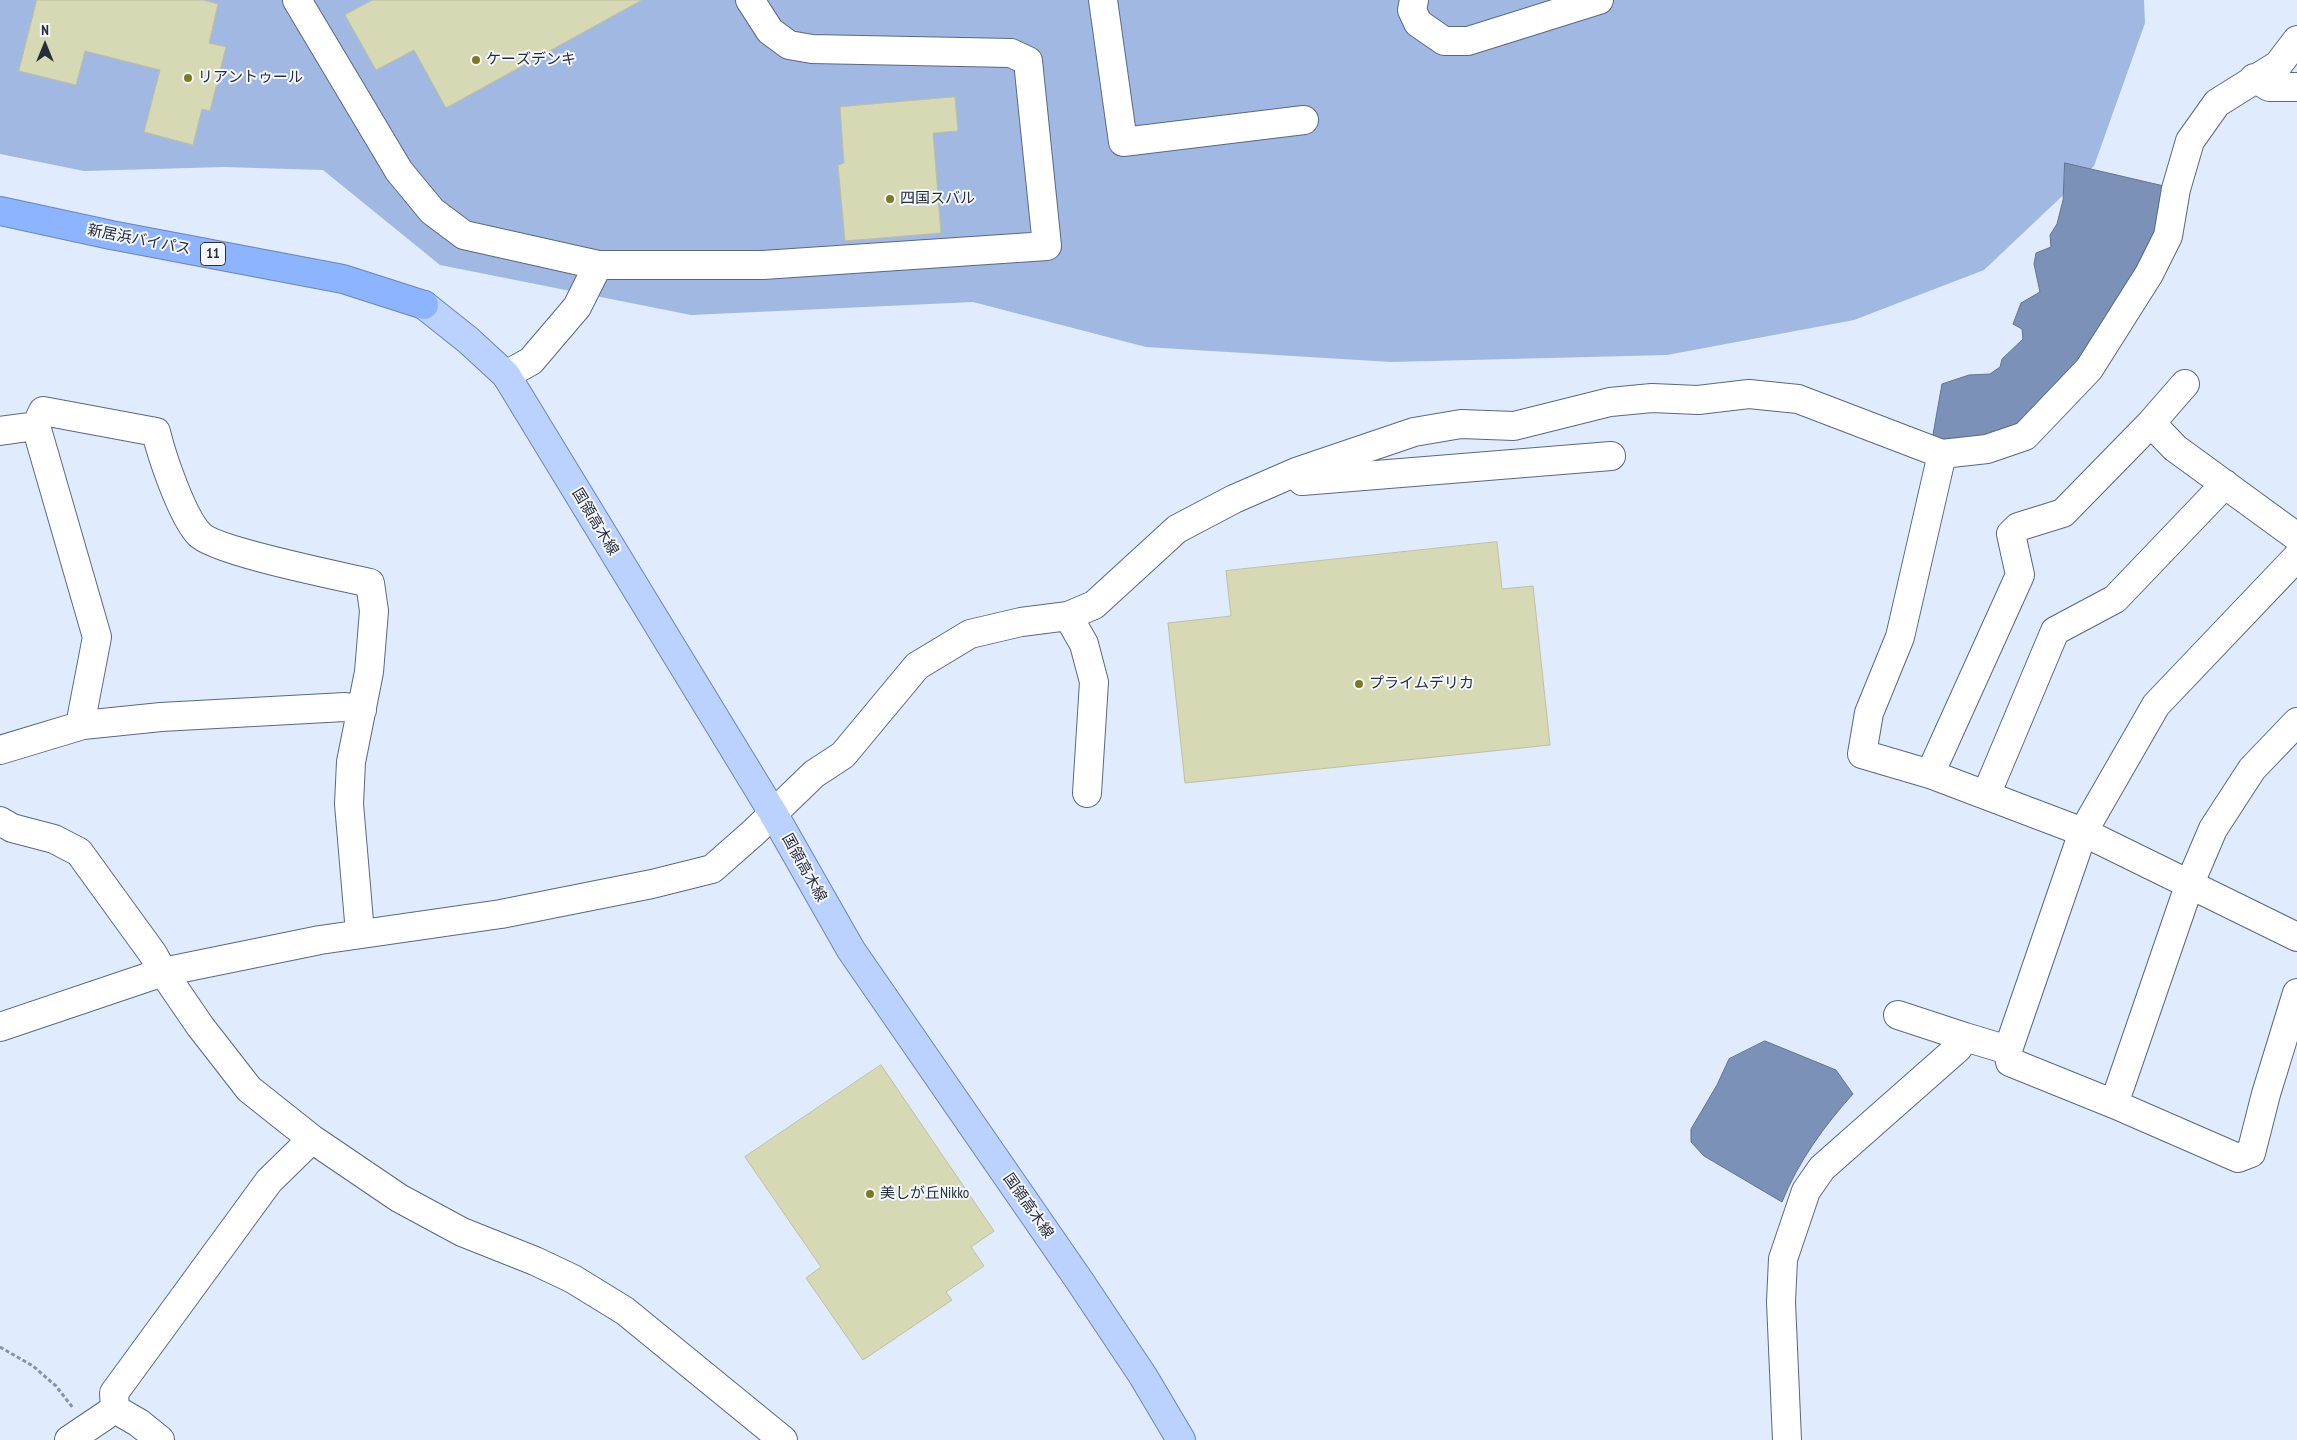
<!DOCTYPE html>
<html>
<head>
<meta charset="utf-8">
<style>
  body { margin:0 }
  #map { position:relative; width:2297px; height:1440px; overflow:hidden; background:#e0ebfe; font-family:"PT Sans Narrow",sans-serif }
  canvas { display:block }
  .north { position:absolute; left:20px; top:20px; width:50px; height:50px; -webkit-text-stroke:4px #f4f8fe; paint-order:stroke; rotate:0deg; font-size:14px; font-weight:700; line-height:20px; text-align:center; color:#272d39 }
  .north::after { content:''; display:block; margin:auto; width:18px; height:22px; background:#272d39; clip-path:polygon(50% 0,100% 100%,50% 72%,0 100%) }
</style>
</head>
<body>
<div id="map">
<canvas width="2297" height="1440"></canvas>
<div class="north">N</div>
</div>
<script>
const ctx = document.querySelector('canvas').getContext('2d');
ctx.lineJoin = 'round';
function fill(path, color) {
  ctx.fillStyle = color;
  ctx.fill(path, 'evenodd');
}
function stroke(path, color, width, dash) {
  ctx.strokeStyle = color;
  ctx.lineWidth = width;
  ctx.lineCap = dash ? 'butt' : 'round';
  ctx.setLineDash(dash || []);
  ctx.stroke(path);
}
function label(font, color, halo, rows, align = 'center') {
  ctx.font = font + ' "PT Sans Narrow","Noto Sans JP",sans-serif';
  ctx.lineWidth = 4;
  ctx.setLineDash([]);
  ctx.textBaseline = 'middle';
  ctx.strokeStyle = halo;
  ctx.fillStyle = color;
  for (const [text, x, y, turn = 0] of rows) {
    ctx.save();
    ctx.translate(x, y);
    ctx.rotate((+turn || 0) * Math.PI / 180);
    ctx.textAlign = isNaN(turn) ? turn : align;
    if (halo) ctx.strokeText(text, 0, 0);
    ctx.fillText(text, 0, 0);
    ctx.restore();
  }
}
const forest = new Path2D(`
  M0,0h2144l1,23 -51,143 -110,104 -130,50 -187,35 -276,7 -245,-15 -173,-45 -282,13 -251,-50 -117,-95 -99,-3 -140,4 -84,-17z`);
const water = new Path2D(`
  M2065,163l99,23 -11,60 -73,117 -59,61 -50,18 -39,-2 10,-56 27,-9 21,-1 10,-7 2,-8 21,-20 -1,-10 -9,-5 8,-21 19,-11 -6,-28 2,-11 15,-6 -1,-12 7,-11 6,-24z
  M1765,1041l71,29 17,24c-29,32 -55,68 -71,108l-78,-46 -13,-14v-13l26,-44 12,-26z`);
const building = new Path2D(`
  M37,0h166l15,4 -9,39 17,4 -16,64 -8,-2 -9,36 -49,-13 16,-62 -75,-19 -9,34 -57,-14z
  M373,0h269l-196,108 -32,-58 -38,20 -31,-55z
  M955,97l3,34 -25,2 8,100 -96,8 -7,-76 6,-2 -4,-56z
  M1497,542l5,47 31,-3 17,159 -365,38 -17,-160 63,-7 -5,-45z
  M881,1065l113,166 -23,16 13,19 -38,26 6,8 -89,60 -57,-82 15,-11 -76,-110z`);
const path = new Path2D(`
  M0,1347l33,19 23,20 17,22`);
const minor = new Path2D(`
  M297,0l102,171 33,40 32,24 134,30h165l284,-19 -19,-185 -17,-8 -199,-4 -23,-4 -19,-14 -20,-31
  M1103,0l20,142 181,-22
  M1414,0l-2,10 6,13 26,18h24l131,-41
  M2254,78l15,9h28
  M506,375l25,-14 46,-54 21,-42
  M2151,423l24,25 122,89
  M0,431l36,-5
  M1942,454l-42,183 -31,76 -7,41 68,20 153,58 214,105
  M1302,481l309,-25
  M1068,616l16,28 10,38 -7,111
  M83,725l-1,-10 15,-78 -61,-211 7,-15 113,21c6,25 26,84 43,102 15,17 141,42 171,49l4,28 -5,61 -18,90 -2,42 11,129
  M0,750l83,-25 78,-8 184,-10 17,3
  M1930,774l90,-199 -9,-41 7,-7 45,-14 88,-90 34,-39
  M1986,795l69,-164 60,-32 110,-115
  M0,821l12,7 42,11 25,13 74,102 10,18 37,54 49,63 63,50 87,59 63,34 73,29 38,18 52,32 158,129
  M0,1027l163,-55 157,-32 181,-26 151,-30 60,-15 41,-36 61,-59 29,-19 74,-89 53,-32 51,-12 47,-6 26,-11 83,-76 57,-30 62,-27 118,-40 47,-8 53,2 96,-24 42,-4 46,2 51,-6 49,5 144,55 45,-5 38,-13 64,-67 60,-95 19,-38 8,-47 14,-48 27,-38 61,-38 19,-25
  M1965,1037l43,13 75,-218 73,-127 141,-148
  M2008,1050l2,12 104,42 76,-221 23,-54 39,-60 45,-47
  M2114,1104l124,54 13,-5 15,-59 31,-101
  M69,1440l46,-31
  M160,1440l-21,-17 -24,-14 -1,-16 155,-212 43,-42
  M1787,1440l-6,-138 2,-43 23,-68 16,-23 136,-120 7,-11 -67,-22`);
const major = new Path2D(`
  M424,305l44,35 38,35 267,438 78,137 228,330 64,96 38,64`);
const highway = new Path2D(`
  M0,211l111,24 232,44 81,26`);
const markers = [
  [476,60,5,"#7a7a21"],
  [188,78,5,"#7a7a21"],
  [890,199,5,"#7a7a21"],
  [1359,684,5,"#7a7a21"],
  [870,1194,5,"#7a7a21"]
];
const shields = [
  [213,254,25]
];
const shieldNames = [
  ["11",213,254]
];
const poiNames = [
  ["ケーズデンキ",486,60],
  ["リアントゥール",198,78],
  ["四国スバル",900,199],
  ["プライムデリカ",1369,684],
  ["美しが丘Nikko",880,1194]
];
const streetNames = [
  ["新居浜バイパス",139,240,11],
  ["国領高木線",595,522,59],
  ["国領高木線",804,868,61],
  ["国領高木線",1028,1206,55]
];
fill(forest, '#a1b8e2');
fill(water, '#7b91b8');
stroke(water, '#627392', 1);
fill(building, '#d7d8b4');
stroke(building, '#bec09d', 1);
stroke(minor, '#596884', 30);
stroke(major, '#6985b9', 30);
stroke(highway, '#6985b9', 30);
stroke(path, '#8a92a2', 3, [4, 2.5]);
stroke(minor, '#fff', 28);
stroke(major, '#bbd2fe', 28);
stroke(highway, '#8db4fe', 28);
for (const [x, y, r, color] of markers) {
  const dot = new Path2D();
  dot.arc(x, y, r, 0, 2 * Math.PI);
  ctx.fillStyle = color;
  ctx.fill(dot);
  stroke(dot, '#f4f8fe', 2);
}
for (const [x, y, w] of shields) {
  const box = new Path2D();
  box.roundRect(x - w / 2, y - 11.5, w, 23, 4);
  ctx.fillStyle = '#f4f8fe';
  ctx.fill(box);
  stroke(box, '#272d39', 1);
}
label('bold 14px', '#272d39', null, shieldNames);
label('15px', '#272d39', '#f4f8fe', poiNames, 'left');
label('15px', '#272d39', '#f4f8fe', streetNames);
</script>
</body>
</html>
